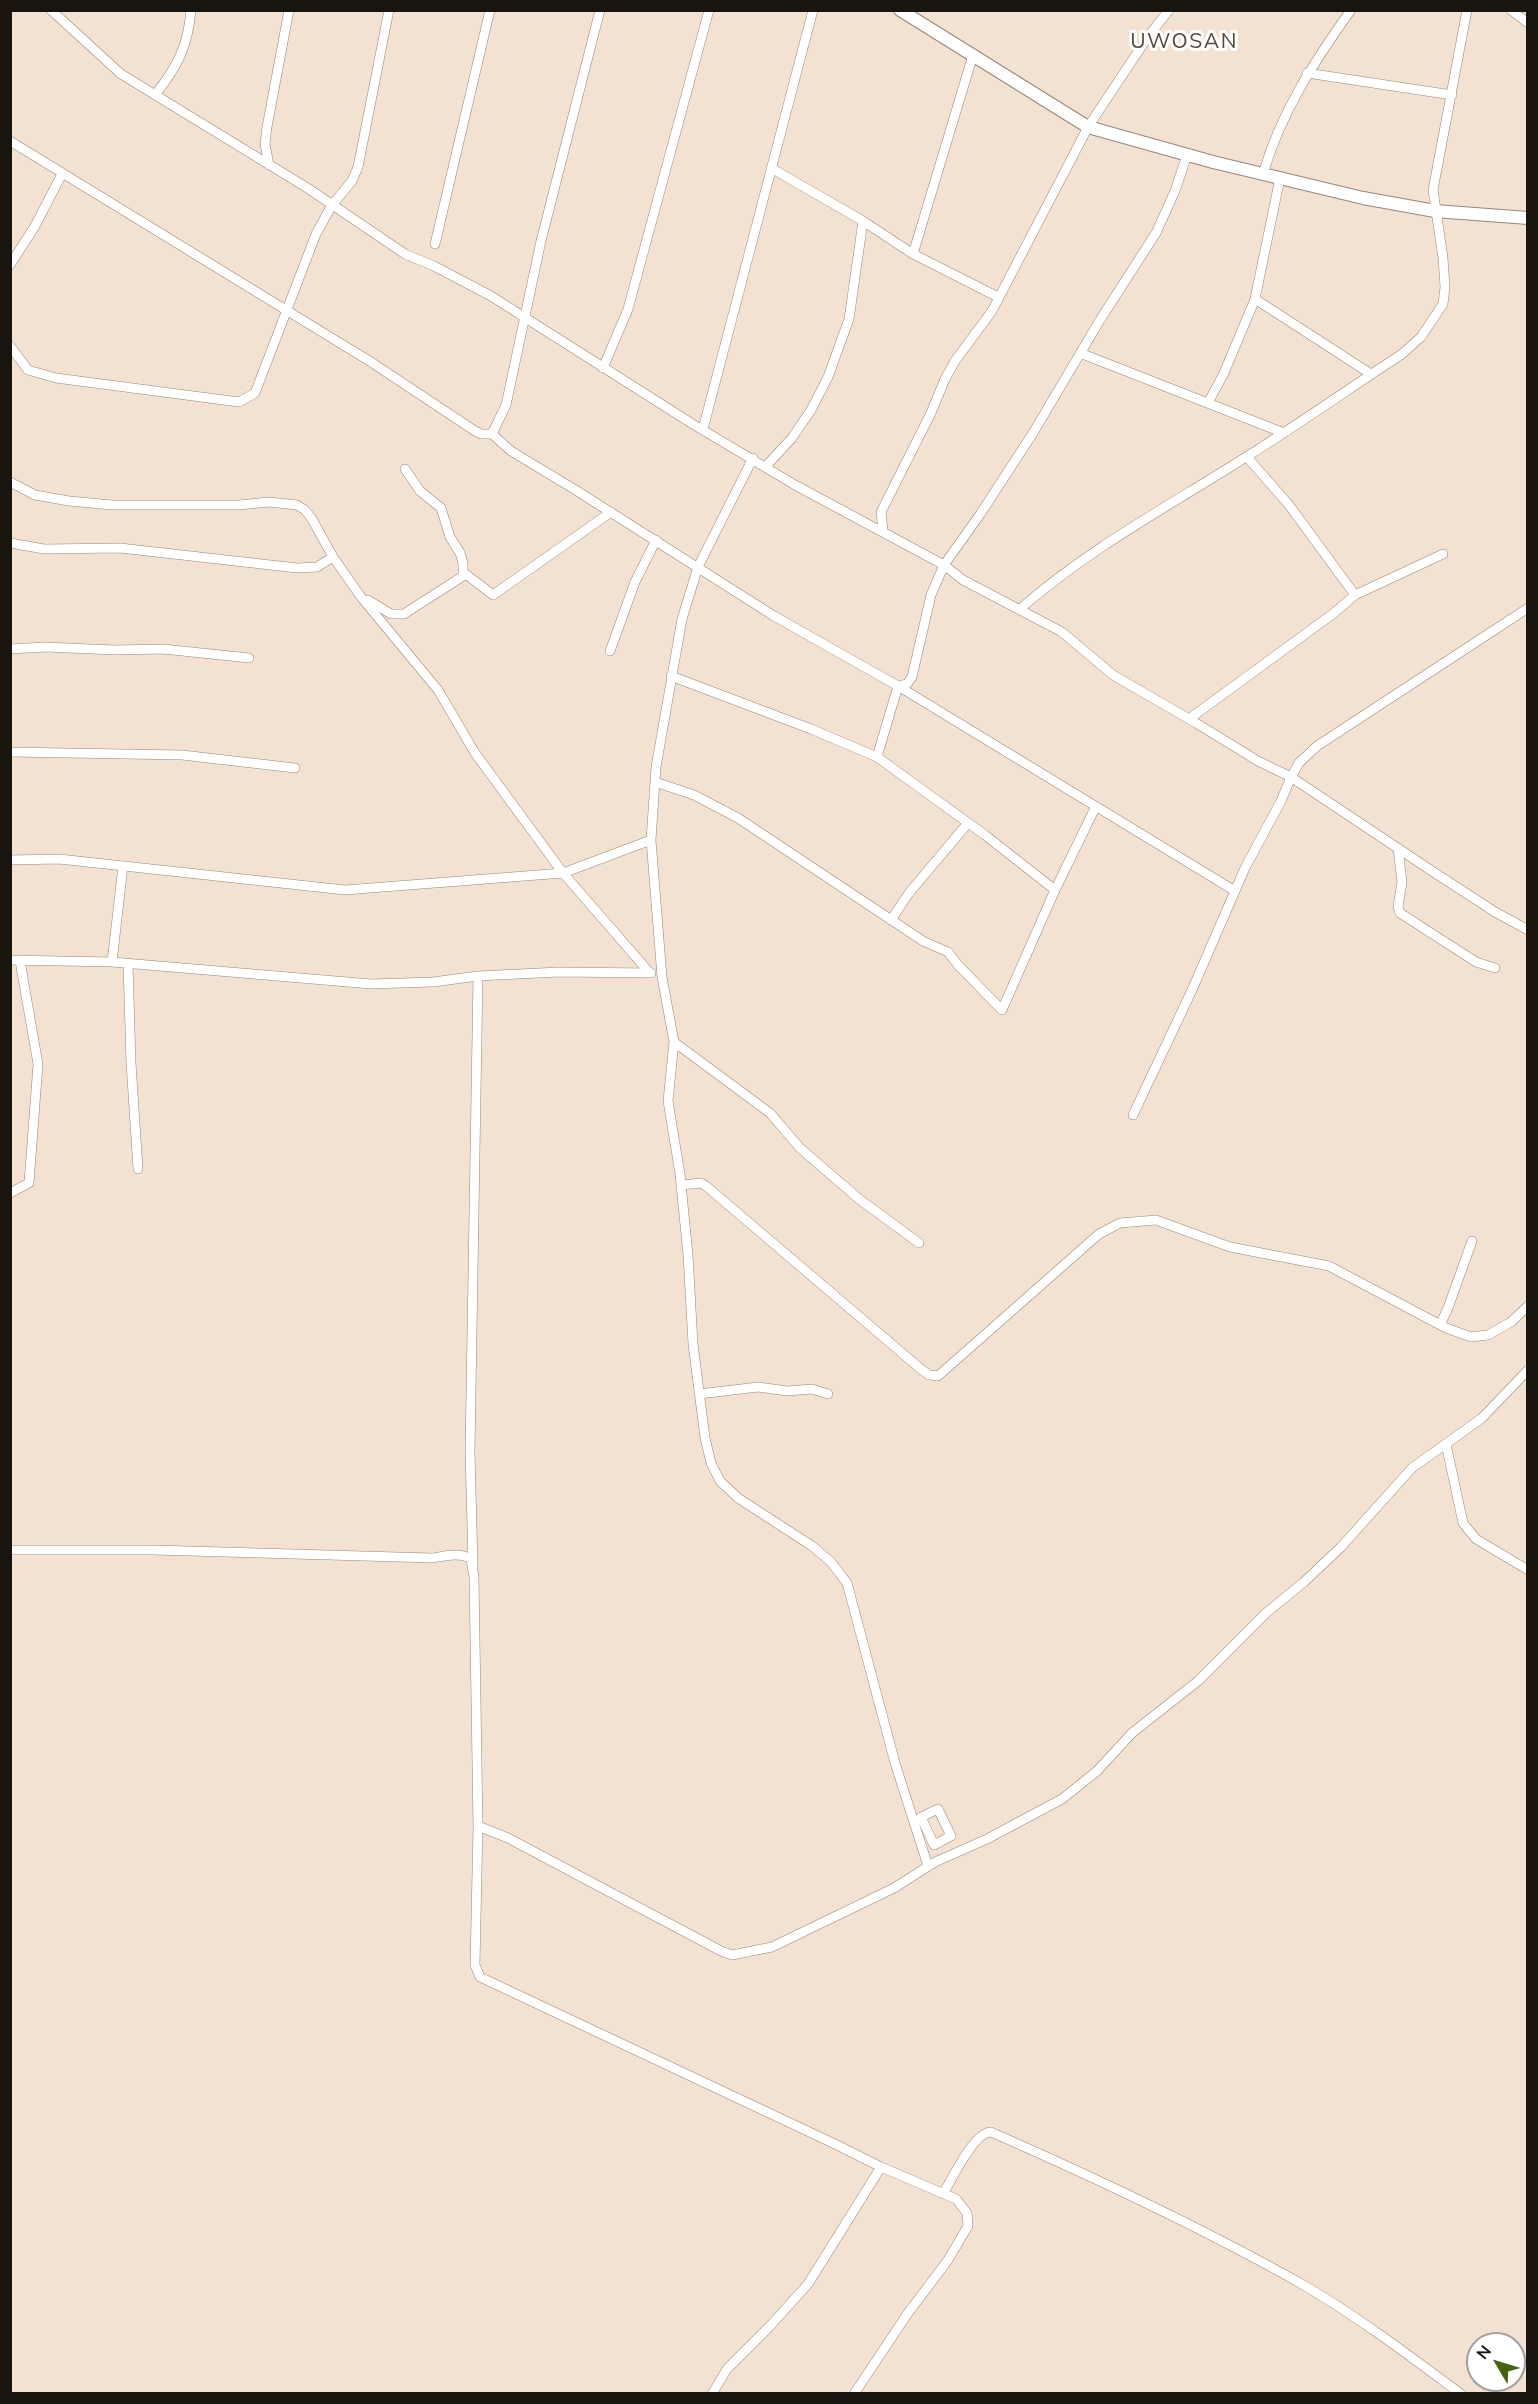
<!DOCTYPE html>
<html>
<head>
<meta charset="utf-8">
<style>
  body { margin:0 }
  #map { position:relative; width:1538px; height:2404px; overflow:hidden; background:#f3e2d1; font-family:Mulish,sans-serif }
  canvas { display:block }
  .frame { position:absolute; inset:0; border:12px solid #1a140f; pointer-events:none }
  .north { position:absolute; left:1466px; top:2332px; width:60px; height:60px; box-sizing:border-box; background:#fff; border:2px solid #a3a19f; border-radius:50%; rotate:308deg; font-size:16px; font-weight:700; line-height:24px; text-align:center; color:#1a140f }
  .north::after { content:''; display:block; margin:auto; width:21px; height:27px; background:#466213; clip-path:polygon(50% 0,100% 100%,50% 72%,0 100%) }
</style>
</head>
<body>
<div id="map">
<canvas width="1538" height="2404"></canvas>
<div class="frame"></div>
<div class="north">N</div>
</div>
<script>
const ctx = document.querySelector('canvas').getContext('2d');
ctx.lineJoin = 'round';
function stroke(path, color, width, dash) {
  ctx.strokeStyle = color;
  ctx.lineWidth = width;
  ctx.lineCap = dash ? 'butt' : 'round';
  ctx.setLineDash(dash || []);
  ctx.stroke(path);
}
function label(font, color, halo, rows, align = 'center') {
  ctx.font = font + ' Mulish,sans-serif';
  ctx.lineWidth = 6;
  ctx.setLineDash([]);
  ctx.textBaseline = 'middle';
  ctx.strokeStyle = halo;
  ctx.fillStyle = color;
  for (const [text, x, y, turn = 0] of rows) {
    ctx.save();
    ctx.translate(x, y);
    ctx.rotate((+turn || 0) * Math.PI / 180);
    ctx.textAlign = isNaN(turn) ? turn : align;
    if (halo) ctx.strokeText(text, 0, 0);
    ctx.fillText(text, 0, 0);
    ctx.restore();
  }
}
const street = new Path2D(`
  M51,10l70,64 188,115 96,65 29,12 57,30 200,127 104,62 149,80 19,15 99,52 51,43 83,48 62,38 33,16 141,94 63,41 33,18
  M600,10l-59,231 -35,164 -14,29 19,17 63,38 200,127 124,70 9,-2 5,-7 19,-82 13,-30 37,-52 52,-80 67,-113 56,-87 19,-42 12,-36
  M1511,10l17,13
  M1307,73l145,22
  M155,95c22,-28 33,-48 36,-85
  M10,141l361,221 104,69 6,3h11
  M269,165l-4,-21 2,-17 22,-117
  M771,168l92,53 50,33 85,43
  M1263,174c18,-62 51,-112 88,-164
  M435,244l55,-234
  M913,254l60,-199
  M10,265l25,-39 27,-52
  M1255,299l116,75
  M10,346l18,24 28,8 183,24 16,-9 61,-159 16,-29 20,-24 6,-14 31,-157
  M1080,353l204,80
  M603,368l25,-59 81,-299
  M1208,403l16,-30 31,-74 25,-121
  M703,429l110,-419
  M1247,457l42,48 66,90
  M753,458l-55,109 -16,52 -26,148 -5,73 11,137 12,65 -6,59 12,73 8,81 5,89 12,94 6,25 9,18 18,17 74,48 19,16 16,21 48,180 33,103
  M766,466l26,-28 19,-28 17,-33 21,-58 14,-98
  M10,482l25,13 34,6 43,4h127l30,-3 28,3 8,5 7,9 21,38 28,40 77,93 37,63 88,120 86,99
  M883,530l-2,-18 49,-97 15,-36 10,-18 37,-50 96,-184 59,-89 22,-28
  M10,543l34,6 76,-1 177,20 20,-1 16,-10
  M463,572l30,23 118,-83
  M368,600l23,14h13l59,-38v-13l-3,-10 -10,-16 -9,-29 -21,-17 -15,-22
  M1020,609c68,-60 149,-103 226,-152 53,-33 104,-69 156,-103l19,-17 22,-33 2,-17 -2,-29 -10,-68 34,-180
  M10,649l35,-2 70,3 48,-1 86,9
  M610,651l25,-69 21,-42
  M671,676l140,53 66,28 108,78 70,55
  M1189,719l145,-106 21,-18 88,-41
  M10,752l172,3 113,13
  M877,757l21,-71 337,205
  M655,782l39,13 44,23 185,123 25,11 10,13 44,45 53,-120 41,-84
  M1398,848l4,34 -4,25 2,6 76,49 19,6
  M10,860l49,-1 286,31 218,-17 88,-33
  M891,920l18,-27 59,-70
  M10,960l102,2 259,22 62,-2 45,-6 81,-4 92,1
  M112,962l11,-96
  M128,964l3,99 7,106
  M674,1042l96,71 30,35 59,51 60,44
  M1133,1115l59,-125 53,-122 36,-67 10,-24 8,-14 18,-17 211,-138
  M681,1185l20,-2 5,3 216,184 7,5 9,1 161,-142 21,-11 36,-3 74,27 99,19 117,62 25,9 17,-2 23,-13 17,-16
  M10,1193l19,-10 9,-119 -18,-103
  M1440,1325l8,-17 24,-67
  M699,1394l59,-7 29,4 25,-2 16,5
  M1446,1444l17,79 13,16 52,31
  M10,1550h144l279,8c12,-2 27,-6 38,1l3,18 4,249 -3,139 5,12 357,168 44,22 -73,117 -38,42 -43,43 -15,25
  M473,1565l-3,-114 8,-475
  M938,1809l13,27 -17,9 -13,-28z
  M478,1826l30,12 213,113 11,4 40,-8 122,-59 41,-26 52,-23 75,-40 35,-28 35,-38 66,-52 68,-68 38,-31 37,-35 71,-79 70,-50 46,-48
  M943,2194c9,-15 31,-62 48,-62 107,47 214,97 316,155 54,32 104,70 154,107
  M854,2394l54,-81 40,-53 20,-34 -1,-13 -11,-14 -75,-32`);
const secondary = new Path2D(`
  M900,10l188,117 125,35 150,36 72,13 93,7`);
const quarterNames = [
  ["UWOSAN",1184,42]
];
stroke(street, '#968778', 10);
stroke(secondary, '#968778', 14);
stroke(street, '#fff', 9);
stroke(secondary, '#fff', 12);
ctx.letterSpacing = '1.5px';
label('21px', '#57493b', '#fff', quarterNames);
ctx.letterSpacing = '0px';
</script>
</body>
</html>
